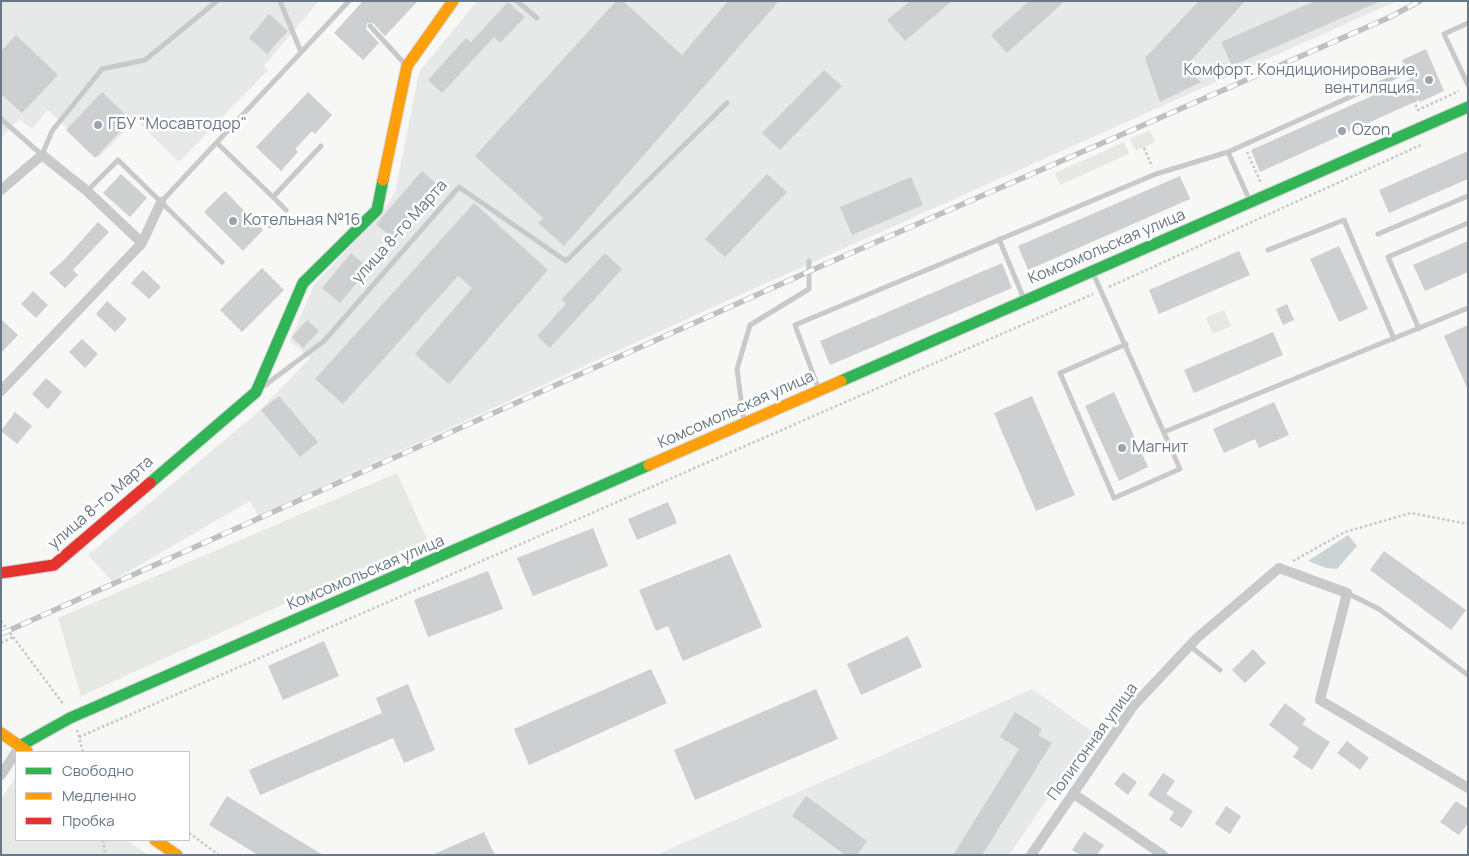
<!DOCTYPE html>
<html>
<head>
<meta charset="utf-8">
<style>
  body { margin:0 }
  #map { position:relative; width:1469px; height:856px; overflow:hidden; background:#f7f7f6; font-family:Manrope,sans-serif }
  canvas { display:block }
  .frame { position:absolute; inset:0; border:2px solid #697884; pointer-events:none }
  .legend { position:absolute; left:15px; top:751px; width:175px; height:90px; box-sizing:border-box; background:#fff; border:1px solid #c3c9ce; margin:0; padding:6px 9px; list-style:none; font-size:15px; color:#697884 }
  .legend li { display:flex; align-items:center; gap:10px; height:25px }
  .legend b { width:25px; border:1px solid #c3c9ce }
</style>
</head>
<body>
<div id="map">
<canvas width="1469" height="856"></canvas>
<div class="frame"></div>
<ul class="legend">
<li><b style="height:6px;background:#30b455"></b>Свободно</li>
<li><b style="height:6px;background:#ff9f0a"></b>Медленно</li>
<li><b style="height:6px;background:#e5322d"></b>Пробка</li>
</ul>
</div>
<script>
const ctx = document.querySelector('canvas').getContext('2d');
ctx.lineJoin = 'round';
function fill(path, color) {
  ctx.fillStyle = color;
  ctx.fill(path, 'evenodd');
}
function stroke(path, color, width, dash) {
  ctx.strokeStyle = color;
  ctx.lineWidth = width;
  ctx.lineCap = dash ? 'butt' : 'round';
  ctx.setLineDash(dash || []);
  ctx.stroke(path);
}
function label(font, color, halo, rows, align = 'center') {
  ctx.font = font + ' Manrope,sans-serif';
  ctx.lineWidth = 5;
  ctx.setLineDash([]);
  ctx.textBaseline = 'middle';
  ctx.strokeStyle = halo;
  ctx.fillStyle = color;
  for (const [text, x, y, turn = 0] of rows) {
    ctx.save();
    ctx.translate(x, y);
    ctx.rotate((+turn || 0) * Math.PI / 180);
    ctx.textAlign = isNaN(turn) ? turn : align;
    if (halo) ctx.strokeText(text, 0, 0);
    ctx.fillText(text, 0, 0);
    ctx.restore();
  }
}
const built = new Path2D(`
  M1,1h318l-55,65 4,4 -89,92 -43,-42 -38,38 -50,-48 -16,19 -13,-10 -18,20z
  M477,1h920l-684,306 -455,209 -8,-15 -138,80 -24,-26 171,-144 51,-53 -20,-17 24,-56 69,-74 12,-19 24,-120z
  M1032,689l61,43 -84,123h-353z`);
const green = new Path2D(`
  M1150,130l5,12 -19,9 -6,-12z
  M1124,142l5,12 -69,31 -5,-12z
  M1224,310l7,16 -18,8 -7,-16z
  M397,473l30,66 -346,157 -23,-78z
  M16,777v63h110l22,15h-147v-56z`);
const water = new Path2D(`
  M1348,535l9,11 -20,23 -11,-1 -18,-7z`);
const building = new Path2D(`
  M363,1h55l-33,35 -12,-13h-6l-1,6 13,14 -16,17 -29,-27z
  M616,1h7l59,54 46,-54h51l-215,245 -26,-23 5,-5 -68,-62z
  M910,1h42l-47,40 -18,-21z
  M1029,1h36l-58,52 -16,-18z
  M1199,1h46l-60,66 16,15 -41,20 -15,-44z
  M1315,1h66l-149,65 -11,-24z
  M508,2l17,15 -25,26 -6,-6 -52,56 -14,-13 38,-42 5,4z
  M269,14l19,17 -21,23 -18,-16z
  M16,35l42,40 -36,38 -21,-19v-43z
  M1426,49l18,42 -24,11 -1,-2 -159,72 -9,-22 159,-71 -8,-19z
  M824,70l18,16 -62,64 -18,-17z
  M102,92l29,28 -36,38 -29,-28z
  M308,92l24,23 -17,19 -3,-3 -17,18 3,3 -17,19 -25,-24z
  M1468,151v28l-79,34 -10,-23z
  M422,171l15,13 -46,53 -15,-13z
  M121,174l26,24 -17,19 -27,-24z
  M767,174l20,18 -62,65 -20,-18z
  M1180,176l10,23 -162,71 -10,-24z
  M911,177l12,28 -71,30 -12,-28z
  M225,191l38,39 -20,21 -39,-39z
  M474,203l74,67 -99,114 -34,-30 57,-66 -14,-12 -115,128 -28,-25z
  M98,222l11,10 -36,38 5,5 -13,13 -16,-15 14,-12z
  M1468,241v31l-43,19 -12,-26z
  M1339,246l29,63 -29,13 -29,-63z
  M1239,251l11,24 -91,39 -10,-24z
  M351,253l18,15 -29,35 -18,-15z
  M605,253l17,16 -72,79 -13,-12 29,-32 -5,-4z
  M1002,263l10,25 -182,77 -10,-24z
  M262,268l22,22 -42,42 -22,-22z
  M143,270l18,17 -12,12 -18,-16z
  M33,291l15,14 -12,13 -15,-14z
  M107,301l20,18 -12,13 -19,-18z
  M1287,304l7,16 -11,5 -7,-16z
  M1,319l17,16 -17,18z
  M307,320l12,11 -16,17 -11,-11z
  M1468,325v65l-24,-54z
  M1273,332l10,23 -89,38 -10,-23z
  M82,339l16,15 -13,14 -16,-16z
  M46,378l16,14 -14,17 -16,-15z
  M1114,392l34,75 -29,14 -34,-75z
  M279,396l39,46 -18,15 -39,-47z
  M1032,396l43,99 -39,16 -42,-98z
  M1274,402l15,33 -30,13 -4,-9 -31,14 -11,-24z
  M15,412l17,14 -15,18 -16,-13z
  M668,502l9,21 -40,17 -9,-21z
  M593,528l15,38 -75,30 -16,-38z
  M1384,551l82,59 -15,20 -81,-60z
  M730,554l32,73 -79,34 -15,-35 -12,5 -17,-41z
  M488,571l15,38 -75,28 -14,-37z
  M908,636l14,31 -61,28 -14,-31z
  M324,641l15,35 -56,24 -15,-34z
  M1253,649l13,14 -21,20 -13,-13z
  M651,669l16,34 -138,62 -15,-36z
  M408,684l27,66 -31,13 -11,-25 -133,57 -11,-25 133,-57 -6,-15z
  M816,689l22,50 -143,61 -21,-50z
  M1285,703l21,16 -4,5 28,18 -18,28 -19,-13 6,-9 -30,-23z
  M1015,712l27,17 -4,6 14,8 -70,112h-29l66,-106 -19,-12z
  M1347,741l22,17 -9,12 -23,-17z
  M1123,772l14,10 -9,13 -14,-11z
  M1163,773l12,8 -9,13 27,17 -11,17 -13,-8 5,-8 -26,-17z
  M227,796l58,36 38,23h-65l-49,-30z
  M806,796l61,45 -10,14h-12l-53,-39z
  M1456,801l12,8v14l-9,12 -19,-13z
  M1226,806l15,10 -11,18 -15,-10z
  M484,832l11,23h-63z
  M1084,832l20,13 -7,10h-17l-8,-5z`);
const path = new Path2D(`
  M1405,82l13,28 41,-19
  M1144,148l8,19
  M1247,152l14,31
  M269,228l11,-12
  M1109,287l314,-143
  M1293,561l52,-29 66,-19 57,11
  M1,621l63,84
  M1,643l12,-6
  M77,730l6,22
  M79,737l1014,-443
  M189,833l30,22
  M103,840l2,15`);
const lane = new Path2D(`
  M280,1l21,51
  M517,1l20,17
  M1468,23l-24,11 24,51
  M370,26l35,38
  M1,119l41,36 10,-24 50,-62 43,-9 72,-59
  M217,143l56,54 48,-51
  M1228,152l173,-78
  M87,191l31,-31 43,42 188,-201
  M273,197l13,13
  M161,202l61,60
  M1378,234l90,-38
  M999,239l25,60
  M1268,250l76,-30 50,119
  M1093,273l87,196 -66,29 -54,-125 66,-29
  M1419,329l-31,-72 80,-34
  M264,386l60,-45 135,-154 107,74 161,-158
  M819,390l-24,-65 361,-151 72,-22 22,49
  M744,422l-7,-53 13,-44 59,-36v-28
  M1164,432l304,-124
  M1347,593l32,16 89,66
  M1190,646l30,24`);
const street = new Path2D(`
  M1,190l41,-35 45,36 55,52
  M1,391l141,-148 19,-41
  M1,775l19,-29
  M1074,794l89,61
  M1031,855l103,-150 63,-67 82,-70 68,25 -27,107 148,88`);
const fast = new Path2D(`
  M841,381l627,-274
  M150,483l106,-91 47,-109 74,-73 6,-30
  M20,746l50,-28 579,-253`);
const slow = new Path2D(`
  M383,180l24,-114 46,-65
  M649,465l192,-84
  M1,733l26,18
  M155,840l22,15`);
const jam = new Path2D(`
  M1,573l53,-8 96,-82`);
const rail = new Path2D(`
  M1,634l809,-363 578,-253 32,-17`);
const markers = [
  [1429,80,5,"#9ba4ac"],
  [98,125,5,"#9ba4ac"],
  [1342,131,5,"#9ba4ac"],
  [233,221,5,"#9ba4ac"],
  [1122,448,5,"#9ba4ac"]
];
const poiNames = [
  ["Комфорт. Кондиционирование,",1419,71,"right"],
  ["вентиляция.",1419,89,"right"],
  ["ГБУ \"Мосавтодор\"",108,125],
  ["Ozon",1352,131],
  ["Котельная №16",243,221],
  ["Магнит",1132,448]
];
const streetNames = [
  ["улица 8-го Марта",400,232,-48],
  ["Комсомольская улица",1107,247,-23],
  ["Комсомольская улица",736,410,-24],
  ["улица 8-го Марта",101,503,-41],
  ["Комсомольская улица",366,573,-23],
  ["Полигонная улица",1093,742,-54]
];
fill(built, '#e7e9e9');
fill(green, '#e6e8e4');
fill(water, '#cbd3d5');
fill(building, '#cdcfd0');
stroke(fast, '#d3d4d4', 13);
stroke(slow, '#d3d4d4', 13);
stroke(jam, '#d3d4d4', 13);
stroke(path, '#c6c7c8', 2.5, [2.5, 2.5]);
stroke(lane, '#c8c9ca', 5);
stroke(street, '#c8c9ca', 10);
stroke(fast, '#30b455', 11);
stroke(slow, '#ff9f0a', 11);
stroke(jam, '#e5322d', 11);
stroke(rail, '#bec0c1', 5.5);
stroke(rail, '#fff', 4, [11]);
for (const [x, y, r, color] of markers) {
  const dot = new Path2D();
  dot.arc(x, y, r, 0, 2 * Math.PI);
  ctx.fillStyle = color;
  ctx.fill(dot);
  stroke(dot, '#fff', 2);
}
label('16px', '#697884', '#fff', poiNames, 'left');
label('16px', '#697884', '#fff', streetNames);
</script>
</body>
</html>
